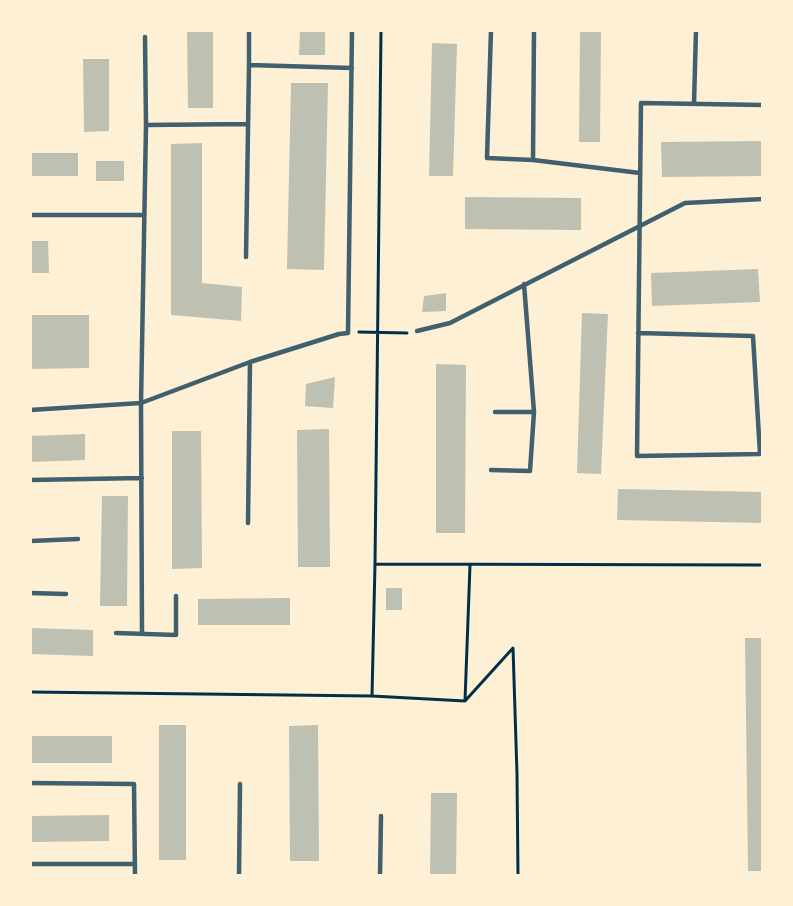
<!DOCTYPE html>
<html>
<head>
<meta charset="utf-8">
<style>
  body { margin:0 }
  #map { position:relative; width:793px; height:906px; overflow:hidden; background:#fdf0d5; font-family:Roboto,sans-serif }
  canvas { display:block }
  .frame { position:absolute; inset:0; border:32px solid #fdf0d5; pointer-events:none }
</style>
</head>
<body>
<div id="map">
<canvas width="793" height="906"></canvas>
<div class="frame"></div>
</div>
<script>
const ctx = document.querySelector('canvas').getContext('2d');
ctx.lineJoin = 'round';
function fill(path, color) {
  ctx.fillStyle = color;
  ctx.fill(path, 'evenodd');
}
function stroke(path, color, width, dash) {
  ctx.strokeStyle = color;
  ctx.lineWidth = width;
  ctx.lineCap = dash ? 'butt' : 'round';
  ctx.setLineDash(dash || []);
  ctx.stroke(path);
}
const building = new Path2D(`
  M187,30h26v78h-25z
  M300,30h25v25h-26z
  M580,30h21l-1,112h-21z
  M432,43l25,1 -4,132h-24z
  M83,59h26v72l-25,1z
  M291,83h37l-4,187 -37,-1z
  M763,141v35l-101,1 -1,-35z
  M202,143v140l40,4 -1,34 -70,-6v-171z
  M30,153h48v23h-48z
  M96,161h28v20h-28z
  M465,197l116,1v32l-116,-1z
  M30,241h18l1,32h-19z
  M758,269l2,33 -108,4 -1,-33z
  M446,293v18l-24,1 2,-16z
  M582,313l26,1 -7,160 -24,-1z
  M30,315h59v53l-59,1z
  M436,364l30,1 -1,168h-29z
  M335,377l-2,31 -28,-2 1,-22z
  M329,429l1,138h-32l-1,-137z
  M172,431h29l1,137 -30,1z
  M85,434v26l-55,2v-26z
  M618,489l145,3v31l-146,-3z
  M102,496h26l-1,110h-27z
  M386,588h16v22h-16z
  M290,598v27h-92v-26z
  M30,628l63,2v26l-63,-2z
  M745,638h18v233h-15z
  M159,725h27v135h-27z
  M318,725l1,136h-29l-1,-135z
  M30,736h82v27h-82z
  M431,793h26l-1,83h-26z
  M109,815v26l-79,1v-26z`);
const path = new Path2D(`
  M359,332l48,1
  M375,564l388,1
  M30,692l342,4 3,-132 6,-534
  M372,696l93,5 48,-53 4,126 1,102
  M465,701l5,-136`);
const service = new Path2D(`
  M491,30l-4,128 46,2 107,13
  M145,37l1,88 102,-1
  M249,65v-35
  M694,104l2,-74
  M533,160l1,-130
  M30,215h114
  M246,257l3,-192 103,3
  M417,331l33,-8 235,-120 78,-4
  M638,333l115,3 7,118 -123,2 4,-353 122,2
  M30,410l111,-7 109,-41 89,-28 9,-1 4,-303
  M495,412h39
  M491,470l39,1 4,-59 -10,-128
  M30,480l112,-2
  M248,523l2,-161
  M30,541l48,-2
  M30,593l36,1
  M116,633l60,2v-39
  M142,634l-1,-231 5,-278
  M30,783l104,1 1,92
  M33,864h102
  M239,876l1,-92
  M380,876l1,-60`);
fill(building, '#bec0b2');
stroke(path, '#003049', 3);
stroke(service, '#3f606c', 4.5);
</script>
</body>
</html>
